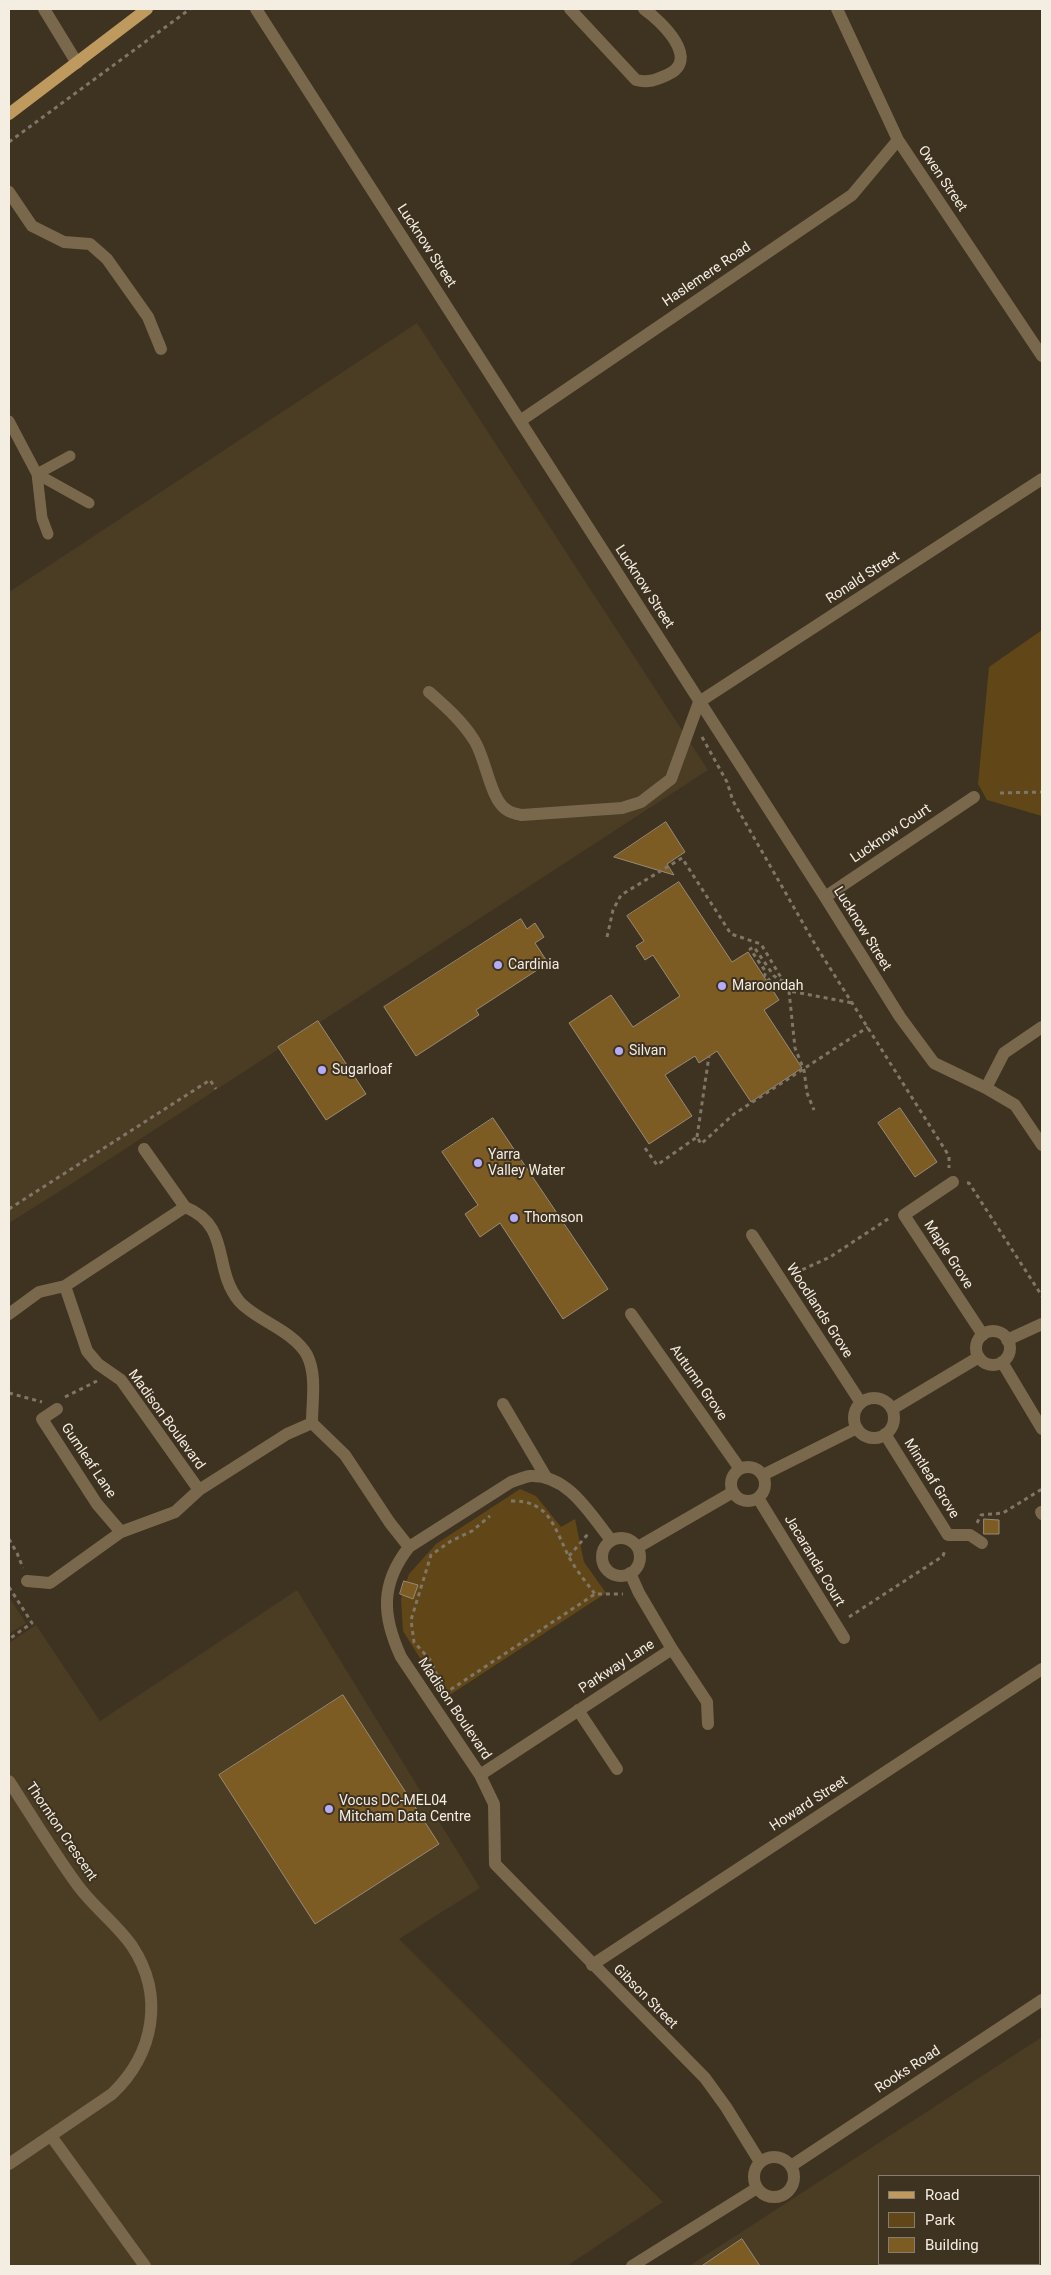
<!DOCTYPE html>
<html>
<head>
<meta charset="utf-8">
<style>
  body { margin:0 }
  #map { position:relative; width:1051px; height:2275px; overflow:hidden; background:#3e3221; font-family:Roboto,sans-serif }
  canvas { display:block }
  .frame { position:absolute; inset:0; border:10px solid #f4ede2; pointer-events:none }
  .legend { position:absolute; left:878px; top:2175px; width:162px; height:90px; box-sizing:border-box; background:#3e3221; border:1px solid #877d6e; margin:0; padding:6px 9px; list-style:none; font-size:15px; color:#f4ede2 }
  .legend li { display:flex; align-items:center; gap:10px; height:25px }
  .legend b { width:25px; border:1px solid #877d6e }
</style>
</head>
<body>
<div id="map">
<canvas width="1051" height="2275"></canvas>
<div class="frame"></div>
<ul class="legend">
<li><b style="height:6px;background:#bf9a5e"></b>Road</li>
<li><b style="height:14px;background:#614718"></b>Park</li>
<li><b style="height:14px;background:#7d5c24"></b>Building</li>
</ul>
</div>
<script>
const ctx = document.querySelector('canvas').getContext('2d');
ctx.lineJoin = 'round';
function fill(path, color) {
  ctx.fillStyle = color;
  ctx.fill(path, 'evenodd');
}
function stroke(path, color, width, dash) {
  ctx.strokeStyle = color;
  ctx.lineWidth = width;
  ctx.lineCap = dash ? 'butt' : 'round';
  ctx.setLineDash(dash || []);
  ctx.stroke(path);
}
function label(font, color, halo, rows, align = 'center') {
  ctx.font = font + ' Roboto,sans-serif';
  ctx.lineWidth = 4;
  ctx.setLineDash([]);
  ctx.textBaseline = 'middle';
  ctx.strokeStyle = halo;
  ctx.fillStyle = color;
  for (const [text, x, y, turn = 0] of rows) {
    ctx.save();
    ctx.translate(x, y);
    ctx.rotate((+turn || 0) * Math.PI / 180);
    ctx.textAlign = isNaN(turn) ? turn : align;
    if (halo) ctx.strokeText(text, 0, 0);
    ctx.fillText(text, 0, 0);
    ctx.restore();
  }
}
const built = new Path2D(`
  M417,323l291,447 -640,416 -59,37v-631z
  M297,1590l183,298 -81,51 264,263 -96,64h-558v-623l27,-18 64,96z
  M9,1597l17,26 -17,11z
  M1042,2037v229h-353zM880,2176h160v88h-160z`);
const green = new Path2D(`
  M1042,630v186l-55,-16 -9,-16 11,-117z
  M520,1489l16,7 25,31 14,-8 9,43 22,31 -161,105 -42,-67 -2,-32 8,-25 27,-30z`);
const building = new Path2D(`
  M666,822l19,30 -18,12 7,11 -60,-18z
  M679,882l53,80 16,-10 31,48 -15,10 38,58 -51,34 -34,-51 -18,12 -4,-7 -30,19 27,41 -43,28 -80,-121 42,-28 22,32 47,-31 -27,-41 -8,5 -9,-14 8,-5 -17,-25z
  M521,919l6,10 8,-6 9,14 -9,6 13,20 -72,47 3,5 -63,41 -32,-49z
  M318,1021l48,73 -40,26 -48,-73z
  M900,1108l37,54 -22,15 -37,-54z
  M493,1118l115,171 -45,30 -63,-96 -20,14 -15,-23 13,-9 -36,-53z
  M984,1519l15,1v14h-15z
  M404,1581l14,4 -5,14 -13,-5z
  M343,1695l96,149 -124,80 -96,-149z
  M742,2239l18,27h-58z`);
const path = new Path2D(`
  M9,142l181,-133
  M702,737l25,45 6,19 83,145 133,210v12
  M1000,793l42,-1
  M607,937l6,-27 8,-15 61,-37 49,76 30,10 28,47 64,12
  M764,977l2,-5 -16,-23 4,-2 20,29 10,6
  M767,981l7,-5
  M789,991l6,57 9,22 3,23 7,17
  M697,1137l12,-81
  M645,1148l12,17 40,-28 4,7 33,-30 134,-87
  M967,1183h2l73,113
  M9,1209l201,-129 6,9
  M795,1273l35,-16 61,-40
  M9,1393l33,9
  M65,1397l32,-16
  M511,1501c38,-1 43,26 57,54 7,14 18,27 27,39
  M977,1523l4,-8 22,-2 39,-24
  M9,1539l8,14 6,15
  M569,1556l19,-22
  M9,1587l23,36 -23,16
  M849,1617l94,-61 2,-6
  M443,1690l-12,-29 -17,-19 -3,-22 20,-65 20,-14 21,-10 18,-15
  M444,1694l151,-100h28`);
const service = new Path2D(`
  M9,421l28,53 5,44 6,16
  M37,474l52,29
  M37,474l33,-18`);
const minor = new Path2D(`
  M44,9l33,54
  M256,9l569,888 75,120 34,46 52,25 29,17 27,40
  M570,9l66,71c12,3 20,0 31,-5 35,-15 -6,-54 -23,-66
  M837,9l61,131 144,216
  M9,192l23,34 32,16 26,2 17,15 41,58 13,32
  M520,421l332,-226 46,-55
  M429,692c17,15 33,29 45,48 12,18 16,60 33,70 4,3 10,4 15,5l100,-7 19,-6 30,-23 28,-77 343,-223
  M825,897l149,-100
  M986,1088l18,-35 38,-26
  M144,1149l41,58
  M953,1182l-49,33 79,120
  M752,1235l109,168
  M9,1314l30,-22 26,-6
  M631,1314l109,155
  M976 1348a17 17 0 1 1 34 0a17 17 0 1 1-34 0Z
  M1007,1340l35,-16
  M1002,1362l40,67
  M854 1418a20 20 0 1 1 40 0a20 20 0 1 1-40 0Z
  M503,1404l43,73
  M57,1409l-15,10 55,85 24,28
  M892,1409l87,-52
  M885,1434l63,101h22l12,8
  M731 1484a17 17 0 1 1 34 0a17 17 0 1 1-34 0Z
  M763,1475l94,-47
  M199,1490l-78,-110 -23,-16 -11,-13 -22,-65 120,-79c47,19 27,61 54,94 16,19 54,29 68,54 10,20 5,46 5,68l33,32 45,68 19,24
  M758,1498l86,140
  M1041,1512l1,2
  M602 1557a19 19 0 1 1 38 0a19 19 0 1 1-38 0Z
  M611,1540c-21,-26 -43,-66 -81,-64 -6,1 -13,4 -19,6l-102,65c-29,37 -27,69 -8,110l79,118 14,29 1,60 210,214 21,29 34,55
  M638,1547l95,-55
  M630,1573l9,20 33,56 35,53 1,22
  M27,1581l23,2 71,-51 54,-20 24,-22 88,-56 25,-11
  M578,1710l39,59
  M480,1775l192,-126
  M9,1781c22,34 43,69 67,102 16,23 40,40 56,63 33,50 22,108 -20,148l-103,70
  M592,1965l450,-296
  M51,2136l94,130`);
const tertiary = new Path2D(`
  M754 2177a20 20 0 1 1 40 0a20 20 0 1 1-40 0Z
  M791,2166l251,-166
  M632,2266l125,-78`);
const primary = new Path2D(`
  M9,114l138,-105`);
const markers = [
  [498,965,5,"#b4acf9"],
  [722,986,5,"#b4acf9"],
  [619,1051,5,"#b4acf9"],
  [322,1070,5,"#b4acf9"],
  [478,1163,5,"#b4acf9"],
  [514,1218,5,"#b4acf9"],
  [329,1809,5,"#b4acf9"]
];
const streetNames = [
  ["Owen Street",942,179,56],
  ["Lucknow Street",426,246,57],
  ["Haslemere Road",707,275,-34],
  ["Ronald Street",863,578,-33],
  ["Lucknow Street",644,587,57],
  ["Lucknow Court",891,834,-34],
  ["Lucknow Street",862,929,58],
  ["Maple Grove",948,1255,57],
  ["Woodlands Grove",819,1311,57],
  ["Autumn Grove",698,1383,55],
  ["Madison Boulevard",166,1420,54],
  ["Gumleaf Lane",88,1461,56],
  ["Mintleaf Grove",931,1479,58],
  ["Jacaranda Court",814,1561,59],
  ["Parkway Lane",617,1667,-33],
  ["Madison Boulevard",454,1709,56],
  ["Howard Street",809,1804,-33],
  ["Thornton Crescent",61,1832,56],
  ["Gibson Street",645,1997,45],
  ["Rooks Road",908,2070,-33]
];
const poiNames = [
  ["Cardinia",508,965],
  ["Maroondah",732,986],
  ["Silvan",629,1051],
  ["Sugarloaf",332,1070],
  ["Yarra",488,1155],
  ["Valley Water",488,1171],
  ["Thomson",524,1218],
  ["Vocus DC-MEL04",339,1801],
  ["Mitcham Data Centre",339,1817]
];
fill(built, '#4b3c24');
fill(green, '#614718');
fill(building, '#7d5c24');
stroke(building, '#978a76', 1);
stroke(path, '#807667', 3, [4, 4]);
stroke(service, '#7a684c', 11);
stroke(minor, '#7a684c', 12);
stroke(tertiary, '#7a684c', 12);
stroke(primary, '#bf9a5e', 12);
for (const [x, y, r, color] of markers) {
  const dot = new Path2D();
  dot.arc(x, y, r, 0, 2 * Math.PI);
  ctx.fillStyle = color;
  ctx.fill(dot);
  stroke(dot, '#3e3221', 2);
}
label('14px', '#f4ede2', '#3e3221', streetNames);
label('14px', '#f4ede2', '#3e3221', poiNames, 'left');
</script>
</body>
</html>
